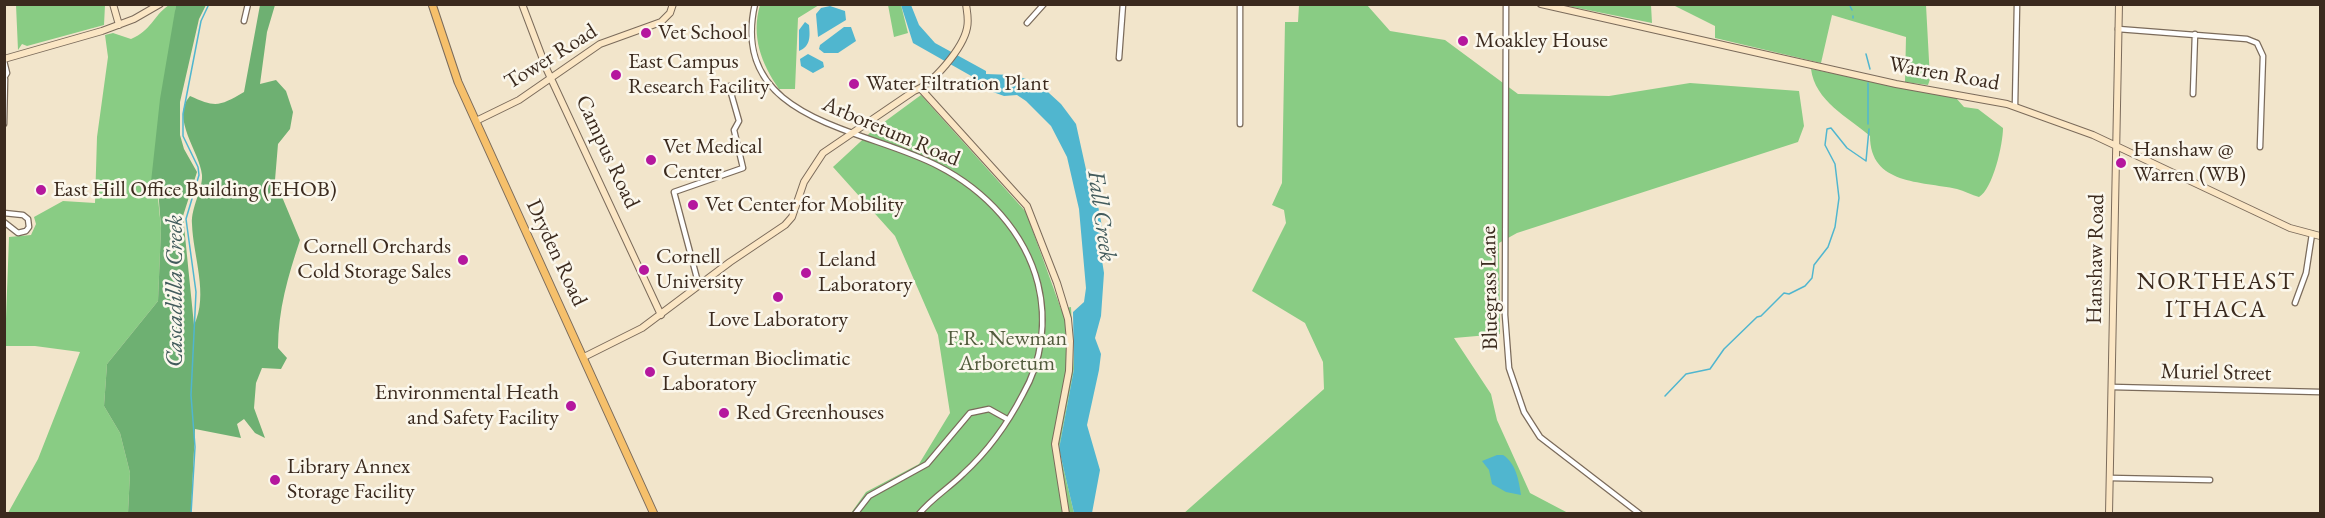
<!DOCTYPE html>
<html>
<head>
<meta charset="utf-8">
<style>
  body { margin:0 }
  #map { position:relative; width:2325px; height:518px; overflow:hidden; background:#f2e5cb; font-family:"EB Garamond",serif }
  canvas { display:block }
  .frame { position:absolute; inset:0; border:6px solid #3b2a1e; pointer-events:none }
</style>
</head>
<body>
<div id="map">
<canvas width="2325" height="518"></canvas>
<div class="frame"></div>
</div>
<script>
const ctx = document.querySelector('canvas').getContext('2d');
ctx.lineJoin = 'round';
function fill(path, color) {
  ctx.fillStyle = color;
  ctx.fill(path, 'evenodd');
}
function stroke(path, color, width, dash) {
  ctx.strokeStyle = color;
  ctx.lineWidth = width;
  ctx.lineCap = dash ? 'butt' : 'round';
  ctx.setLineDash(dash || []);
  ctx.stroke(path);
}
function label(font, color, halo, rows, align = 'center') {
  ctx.font = font + ' "EB Garamond",serif';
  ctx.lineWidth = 5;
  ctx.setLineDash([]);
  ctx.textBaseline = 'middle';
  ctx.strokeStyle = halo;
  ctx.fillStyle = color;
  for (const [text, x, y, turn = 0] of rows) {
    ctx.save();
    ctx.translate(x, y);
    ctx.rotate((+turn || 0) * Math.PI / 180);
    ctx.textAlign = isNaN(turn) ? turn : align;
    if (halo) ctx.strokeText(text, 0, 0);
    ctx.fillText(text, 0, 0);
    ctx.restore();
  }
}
const green = new Path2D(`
  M16,5h89l-1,20 -77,21 -5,-2 -4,6z
  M169,5h7l-19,183 4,40 -3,73 -51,63 -3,42 16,27 10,40 -2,40h-120l30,-54 42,-107 -45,-6h-30l4,-109 22,-2 5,-11 -2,-7 29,-16 32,2 2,-66 11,-80 -3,-22 8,-2 18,6c21,-9 21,-22 38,-34z
  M760,5h59l-21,13 -3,71h-16c-18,-26 -28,-53 -19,-84z
  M888,5h13l7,28 -14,4z
  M1299,5h68l23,26 55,9 73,54 91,2 81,-13 109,8 5,35 -6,16 -281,91 -18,10 1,91 -46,4 37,56 6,26 33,73 38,20 -385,1 141,-125 -1,-27 -18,-39 -53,-32 34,-68 -2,-13 -12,-5 10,-22 3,-161h13z
  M1563,5h88l1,18z
  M1673,5h253l4,74 -2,6 -23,-3 1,-45 -74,-22 -11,48 -106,-25v-12z
  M1811,69l145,29 8,9 14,2 25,19c0,16 -10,61 -24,69 -7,-2 -15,-6 -22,-8 -36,-8 -87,-4 -87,-53 -22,-19 -55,-35 -59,-67z
  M921,95l105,117 35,97 10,-2 3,62 -15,80 15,64h-223l15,-21 53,-28 31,-51 -12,-78 -43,-99 -62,-69 39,-36z`);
const forest = new Path2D(`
  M176,5h30l-7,14 -19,83v33l4,14 13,23 -14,44 11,109c15,-30 -1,-69 -2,-101 -1,-17 11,-35 10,-49 -2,-23 -32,-57 -12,-79 26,12 30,10 54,-4l16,-87h15l-8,27 -7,52 16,-4 10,11 7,21 -3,17 -12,15 -3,36 25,60c-12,36 -22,70 -22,108l9,10 -6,11 -19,-1 -6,15 -2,25 11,30 -10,-5 -11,-14 -7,5 4,14 -46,-9 -4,84h-63l2,-40 -10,-40 -16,-27 3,-42 51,-63 3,-73 -3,-40 -7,-6 9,-83z`);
const water = new Path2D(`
  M901,5h10l8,20 16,18 51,28v3l26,1 25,7 24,22 15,20 11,50 8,16 9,47 -3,17 3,19 -3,43 -6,22 6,16 -2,16 -12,55 13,45 -8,43h-18l-15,-64 15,-80 -1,-57 11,-10 2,-14 -7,-79 -12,-52 -16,-31 -25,-25 -9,-6 -13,1 -11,-4 -1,-3 -8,1 -12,-5 1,-8 -60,-34z
  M830,6l15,5 1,9 -28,17 -2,-23 5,-6z
  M805,22l4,3c1,11 2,21 -10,26v-21z
  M844,27h7l5,14 -18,12h-14l-5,-4 1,-4z
  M808,54l15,8 1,5 -11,6 -12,-7 -1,-7z
  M1497,455h6c13,8 16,26 18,40l-15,-3 -14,-8 -3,-14 -7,-9z`);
const stream = new Path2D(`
  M1849,4l3,6
  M1853,16v2
  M1866,54l4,15
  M1868,124v-41
  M1665,396l21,-22 24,-5 14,-20 33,-32 4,-1 23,-23 5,1 16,-8 7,-8 2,-13 14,-18 7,-20 4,-29 -4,-34 -10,-19 2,-16 4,-1 16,20 19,13 3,-32
  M191,514l4,-67 -4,-52 5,-103 -10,-73 13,-44 -1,-8 -15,-31v-22l18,-93 8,-17`);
const street = new Path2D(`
  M755,4c-27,118 112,124 183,162 47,24 87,66 100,118 9,37 4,77 -15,110 -15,29 -36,58 -60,80 -14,14 -31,24 -44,40
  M1506,4l-1,311 4,53 15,44 16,25 100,77
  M244,21l4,-17
  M1027,23l17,-19
  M2118,29l129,10 10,4 6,13 -3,91
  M1119,58l4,-54
  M4,61l3,12 -3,5
  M2193,94l2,-60
  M2015,106l2,-102
  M4,124l1,-45
  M1240,124v-120
  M4,213l19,2 5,4 1,8 -3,4 -8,2 -14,-11
  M699,286l-25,-94 69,-24 -9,-38 5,-9 -10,-35
  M2295,303l11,-30 6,-39
  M2112,387l208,5
  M2110,478l100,2
  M855,514l14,-18 58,-32 43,-51 19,-4 18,10`);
const secondary = new Path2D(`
  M113,4l6,21
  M522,4l25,66 114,245
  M1541,4l355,80 111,20 86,31 197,93 30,8
  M4,59l98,-28 32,-12 26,-15
  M921,89l106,117 30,77 11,36 2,22 -1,30 -14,73 11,70
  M476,121l43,-21 81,-56 61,-22 9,-9 3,-9
  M584,357l58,-29 88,-66 55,-37 7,-8 12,-35 19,-29 91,-62c19,-7 49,-43 53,-63 2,-8 0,-16 -1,-24
  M2109,514l10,-510`);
const primary = new Path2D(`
  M432,4l26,78 196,432`);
const markers = [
  [646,33,6,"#b5179e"],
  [1463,41,6,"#b5179e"],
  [616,75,6,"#b5179e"],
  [854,84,6,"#b5179e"],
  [651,160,6,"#b5179e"],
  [2121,163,6,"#b5179e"],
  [41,190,6,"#b5179e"],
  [693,205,6,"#b5179e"],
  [463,260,6,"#b5179e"],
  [644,270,6,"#b5179e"],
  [806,273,6,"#b5179e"],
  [778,297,6,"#b5179e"],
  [650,372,6,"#b5179e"],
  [571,406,6,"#b5179e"],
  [724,413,6,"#b5179e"],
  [275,480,6,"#b5179e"]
];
const poiNames = [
  ["Vet School",658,33],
  ["Moakley House",1475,41],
  ["East Campus",628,62],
  ["Research Facility",628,87],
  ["Water Filtration Plant",866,84],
  ["Vet Medical",663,147],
  ["Center",663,172],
  ["Hanshaw @",2133,150],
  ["Warren (WB)",2133,175],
  ["East Hill Office Building (EHOB)",53,190],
  ["Vet Center for Mobility",705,205],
  ["Cornell Orchards",451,247,"right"],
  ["Cold Storage Sales",451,272,"right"],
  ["Cornell",656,257],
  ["University",656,282],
  ["Leland",818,260],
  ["Laboratory",818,285],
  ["Love Laboratory",778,320,"center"],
  ["Guterman Bioclimatic",662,359],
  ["Laboratory",662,384],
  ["Environmental Heath",559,393,"right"],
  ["and Safety Facility",559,418,"right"],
  ["Red Greenhouses",736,413],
  ["Library Annex",287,467],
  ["Storage Facility",287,492]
];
const streetNames = [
  ["Tower Road",551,57,-32],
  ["Warren Road",1944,74,10],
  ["Arboretum Road",891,132,23],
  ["Campus Road",607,152,65],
  ["Dryden Road",556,253,65],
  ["Hanshaw Road",2096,259,-89],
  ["Bluegrass Lane",1490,288,-91],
  ["Muriel Street",2216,373,1]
];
const parkNames = [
  ["F.R. Newman",1007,339],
  ["Arboretum",1007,364]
];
const waterNames = [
  ["Fall Creek",1101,216,82],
  ["Cascadilla Creek",175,291,-90]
];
const neighbourhoodNames = [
  ["NORTHEAST",2216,282],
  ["ITHACA",2216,310]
];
fill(green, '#89cc84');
fill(forest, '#6eb072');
fill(water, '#50b6cf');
stroke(stream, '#50b6cf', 1.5);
stroke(street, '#7b6b5b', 7);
stroke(secondary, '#7b6b5b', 8);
stroke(primary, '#7b6b5b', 9);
stroke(street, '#fff', 4.5);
stroke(secondary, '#fbe6c4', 6);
stroke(primary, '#f6c06b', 7);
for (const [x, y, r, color] of markers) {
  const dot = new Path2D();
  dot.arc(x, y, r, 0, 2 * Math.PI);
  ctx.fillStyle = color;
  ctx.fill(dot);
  stroke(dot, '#fbf7ec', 2);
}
label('22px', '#3b2a1e', '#fbf7ec', poiNames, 'left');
label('22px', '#3b2a1e', '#fbf7ec', streetNames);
label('22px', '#525b3d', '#fbf7ec', parkNames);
label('italic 24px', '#425b5c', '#fbf7ec', waterNames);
ctx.letterSpacing = '1.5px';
label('24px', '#3b2a1e', '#fbf7ec', neighbourhoodNames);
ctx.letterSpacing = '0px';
</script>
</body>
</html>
